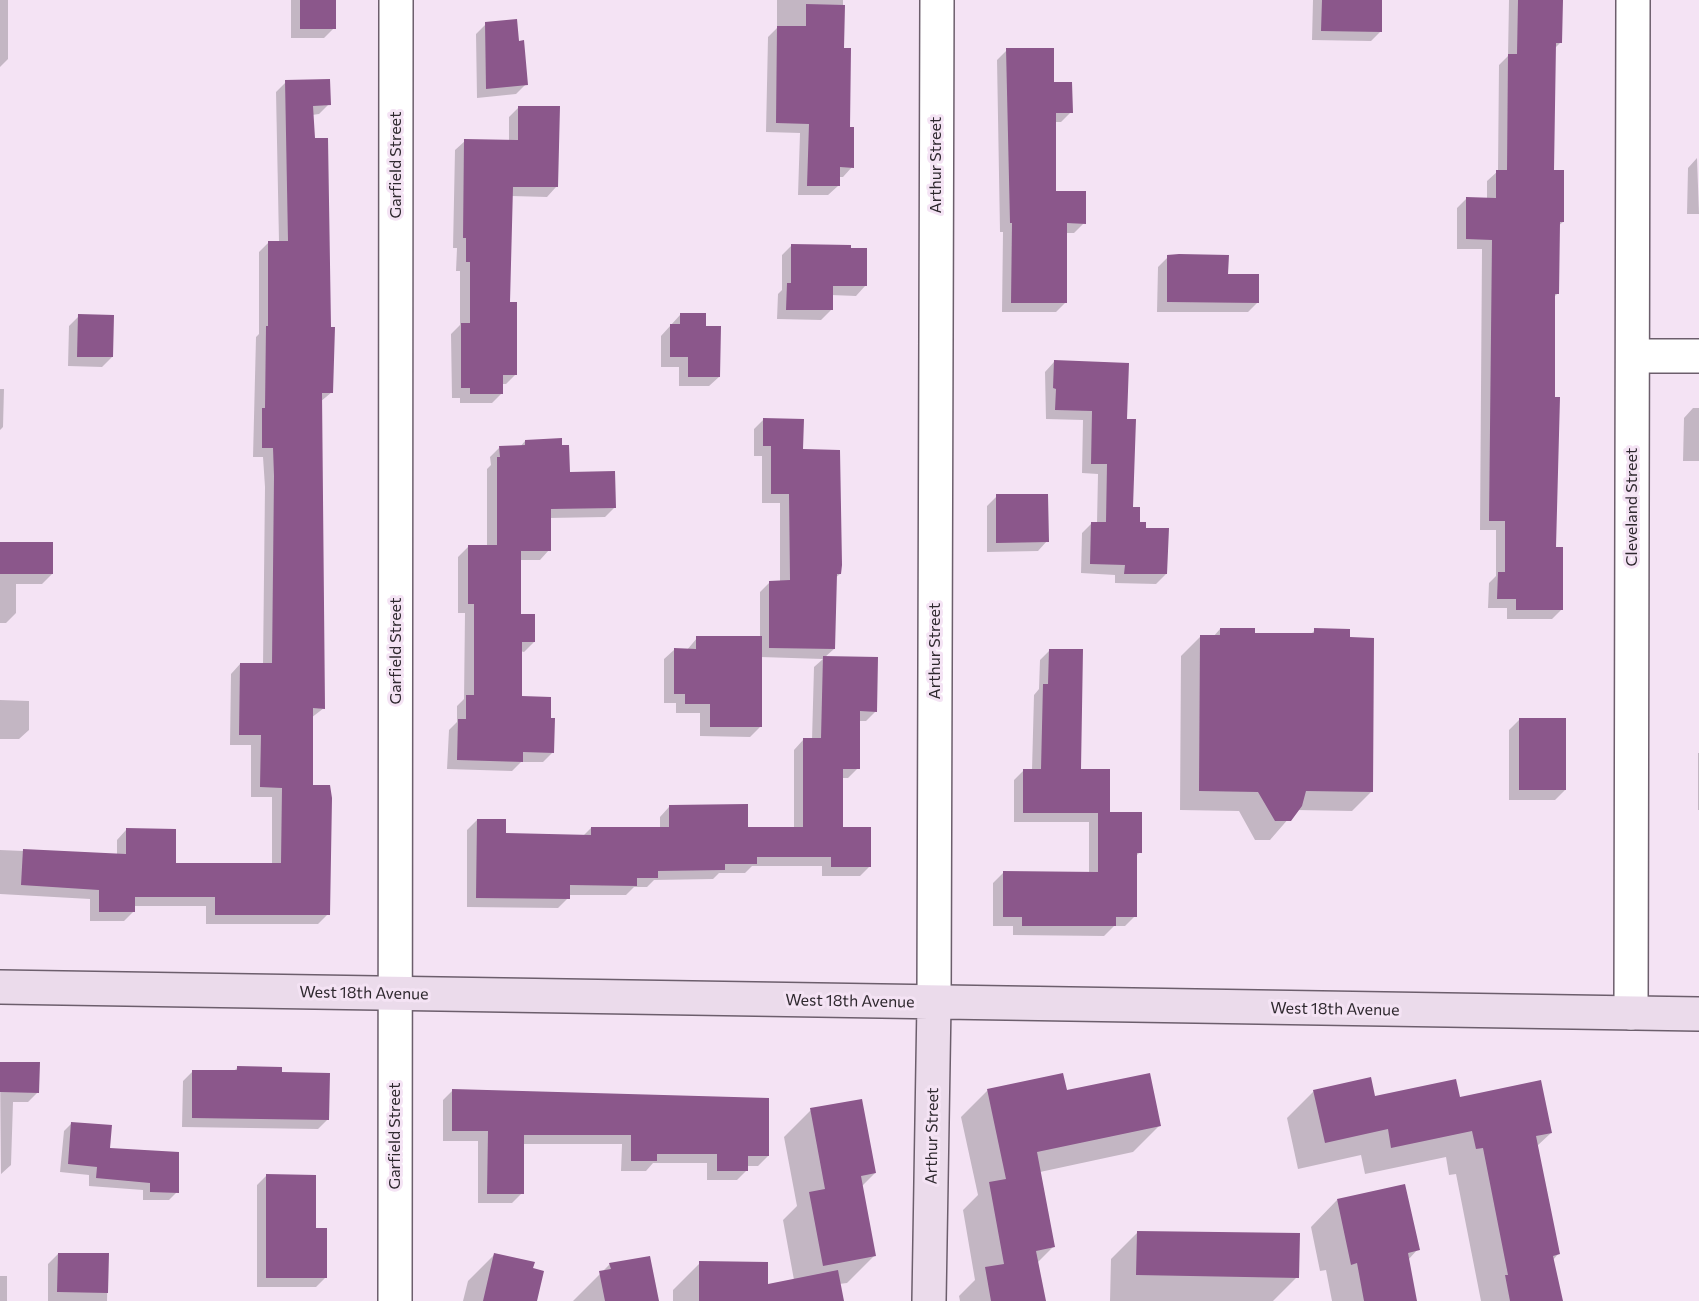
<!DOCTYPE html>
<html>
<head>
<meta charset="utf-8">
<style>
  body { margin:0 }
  canvas { display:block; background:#f4e3f4 }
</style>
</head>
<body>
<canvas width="1699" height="1301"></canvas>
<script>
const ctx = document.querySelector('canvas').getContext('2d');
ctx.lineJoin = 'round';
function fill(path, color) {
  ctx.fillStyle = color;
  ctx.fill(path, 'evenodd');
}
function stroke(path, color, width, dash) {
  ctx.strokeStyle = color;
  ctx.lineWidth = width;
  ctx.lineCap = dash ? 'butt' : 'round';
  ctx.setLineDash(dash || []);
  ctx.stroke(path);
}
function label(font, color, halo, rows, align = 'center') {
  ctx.font = font + ' Commissioner,sans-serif';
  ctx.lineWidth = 6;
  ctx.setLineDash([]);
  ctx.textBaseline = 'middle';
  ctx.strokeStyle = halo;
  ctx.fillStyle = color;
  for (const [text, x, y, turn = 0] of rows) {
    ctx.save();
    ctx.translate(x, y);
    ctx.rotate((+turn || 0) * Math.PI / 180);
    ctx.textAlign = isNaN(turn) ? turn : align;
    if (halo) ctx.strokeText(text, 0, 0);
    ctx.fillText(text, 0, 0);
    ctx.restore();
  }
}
const shadow = new Path2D(`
  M0,0h8v59l-8,8z
  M291,0h43v28l-10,10h-33z
  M777,0h66v50l9,117 -9,10h-5v9l-10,9h-30l2,-62 -34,-1 2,-95 9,-9z
  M1313,0h68v31l-10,10 -59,-1z
  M1509,0h52l-1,43 -6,6 -1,123 10,50 -5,4v67l-4,4v252l8,60 -10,10h-45v-11h-19l1,-25 7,-7v-46h-16l2,-281h-25v-41l10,-10 20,1v-18l11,-10 1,-106 9,-9z
  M486,24l40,60 -10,10 -39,4 -1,-64z
  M1007,50l46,34 18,28 -10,10h-7v70l30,31 -10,10h-8v69l-10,10h-54l1,-80h-3l-3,-172z
  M286,82l43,22 -10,10 -7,1 20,277 -12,10 4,306 -13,10v68l17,128 -10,10h-112v-18h-72v5l-10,10h-34v-22l-90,-5v-44l117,5v-15l9,-10 48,35h98v-68h-21v-52h-21l1,-71 9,-10 23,1 2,-178 -2,-30h-10l3,-120 3,-3v-82l10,-10h10l-3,-150z
  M519,107l37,80 -9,10 -36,-1 -2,107 7,71 -10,10h-4v9l-10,10h-32v-5h-8l-1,-64 9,-9v-54h-4l1,-23h-4l2,-98 10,-9h44v-24z
  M1697,158l2,56h-12l1,-46z
  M792,245l73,41 -9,10 -25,-1v15l-10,10 -44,-1 1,-25 4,-4v-35z
  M1168,257l59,19 31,26 -10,10h-91l1,-45z
  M680,315l25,12 14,50 -10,9h-30v-19h-18v-31z
  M79,316l33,41 -10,10 -34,-1 1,-40z
  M1054,362l72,58 5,89 35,65 -10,10 -41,-1v-8l-34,-2 1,-40 10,-10h5l1,-49 -16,-1 1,-53 -37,-1 -1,-47z
  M0,389h4l-1,38 -3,3z
  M1693,408h6v53h-16l1,-43z
  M764,419l38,32 38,123 -5,4 -1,71 -9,8 51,54 -10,10h-8v47l-10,10h-6v50l28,38 -10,10h-38v-10h-70l-7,7h-26l-6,6 -59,1 -7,7h-13l-8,8h-58v3l-10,10 -91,-1v-77l10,-10 27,14 79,2 8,-8h69v-11l9,-10 78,21h47v-78l9,-10h9l2,-73 9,-8 -63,-2v70l-10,10 -50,-1v-23h-24v-10h-12v-44l10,-9h13l10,-12h63v-46l10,-10h10v-79h-18v-47h-8v-27z
  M525,441l90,66 -10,10 -56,1v32l-9,10h-21v56l15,26 -10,10 -4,-1v46l33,55 -10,10h-22l-9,9 -65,-2 2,-39 8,-8v-16l7,-7 1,-86h-7v-56l10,-10h19v-78l4,-4 -1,-8 10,-10h20z
  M997,496l50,45 -9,10 -51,1v-46z
  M0,544l52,30 -10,10h-26v29l-10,10h-6z
  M1220,629l34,5 56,1 5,-5 57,161 -20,20 -56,-1 -26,30h-15l-16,-29 -59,-1 1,-154 19,-19h13z
  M1050,650l29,120 29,44 32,38 -5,5v59l-10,10h-11l-10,10 -91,-1v-9h-20v-43l10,-10h86v-51h-75v-42l10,-10h8l2,-75 5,-6 1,-29z
  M0,700l29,1v29l-10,9h-19z
  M1519,720l46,70 -10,10h-46v-70z
  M1698,753h1v57h-1z
  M0,1063l38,29 -10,10h-15l-2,63 -10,9z
  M238,1067l43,6 47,46 -10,10 -136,-2 1,-46 10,-10 40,1z
  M453,1090l315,66 -10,10h-11v4l-10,10h-30v-17h-54l-7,8h-25l1,-27h-100v49l-10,10h-34v-62h-35v-41z
  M988,1090l78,2 94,33 -27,27 -93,20 13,75 -16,16 7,38h-84l-1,-5 16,-16 -12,-70 15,-15 -17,-78z
  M1314,1091l60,6 85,1 92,35 -14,13 21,108 -5,6 8,41h-80l-25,-127 -7,1 -3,-18 -81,17 -4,-19 -63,14 -11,-51z
  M811,1110l64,63 -14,14 13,69 -27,27 -8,1 4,17h-170v-11l27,-27 66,23 28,-6 -11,-60 14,-14 -13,-69z
  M72,1123l37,26 68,43 -8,8h-26v-10l-54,-4v-11l-29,-3 4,-41z
  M267,1175l47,54 11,49 -9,9h-59v-102z
  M1337,1200l81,49 -10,11 8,41h-84l-6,-31 -6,1 -9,-44z
  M1138,1232l159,45 -24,24h-163l1,-42z
  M58,1254l50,1 -1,46h-59v-37z
  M495,1254l37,15 4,32h-73l5,-20z
  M610,1264l47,37h-84z
  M0,1276h7v25h-7z`);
const building = new Path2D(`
  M300,0h36v29h-36z
  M1322,0h60v32l-61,-1z
  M1518,0h45l-1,43h-6l-2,127h10v52h-4l-1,72h-4v103h5l-4,150h7v63h-47v-11h-19l1,-27h7v-51h-16l3,-281 -26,-1v-42l30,1v-28h11l1,-116h9z
  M806,4l39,1 -1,43h7l-1,79h4v41l-14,-1v19h-33l2,-62 -33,-1 1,-97h29z
  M517,19l2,22 5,-1 4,45 -42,4 -1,-67z
  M1006,48h48v34h18l1,31h-17v78h30v33l-19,-1v80h-56l1,-80h-2z
  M330,79l1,26 -18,1 2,32h13l3,189h4l-2,66h-11l3,316 -12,-1v77h17l2,13 -2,117h-115v-18h-80v15h-36v-22l-78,-5 2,-36 103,5v-26l50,1v34h105l1,-75 -22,-1 1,-52h-22l1,-72h32l2,-187 -1,-28h-11v-40h3l1,-82h2v-85h20l-3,-161z
  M518,106h42l-2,81h-45l-3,115h7v73h-14v19h-33v-6h-9v-65h9v-61h-4v-24h-3l1,-99 54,1z
  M791,244l60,1v3h16v38h-34v24h-47l1,-27h4z
  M1179,254l50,1 -1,19h31v29l-92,-1v-47z
  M680,313h26v13h15l-1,51h-32v-20h-18v-33h10z
  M78,314l36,1 -1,42h-36z
  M1054,360l75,3 -2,56h9l-3,88h7v15h6v6h23l-2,46h-43l1,-9 -35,-1 1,-42h15l1,-58h-16l1,-53 -37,-1 1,-21 -3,-1z
  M763,418l41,1 -1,30 37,1 2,115 -1,9h-4l-2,75 -66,-1v-67l21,-1 -1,-86h-18v-48h-8z
  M562,438v7h7l1,27 45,-1 1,37 -65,1v42h-30v63h14v28h-13v54l29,1v21h4l-1,35 -31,-1v10l-66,-2 1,-41h8v-24h8v-91h-6v-59h29v-88h3l-1,-11 26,-1v-5z
  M996,494h52l1,48 -53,1z
  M0,542h53v32h-53z
  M1220,628h35v5h59v-5l36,1v8l24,1 -1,154 -67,-1 -4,15 -11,15h-16l-17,-29 -59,-1 1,-156h20z
  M696,636h66v91h-52v-23h-25v-10h-11v-46l22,1z
  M1049,649h34l-2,120h29v43h32v41h-5v64h-21v9h-94v-9h-19v-46l95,1v-59h-75v-44h18l2,-85h5z
  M823,656l55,1 -1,55 -17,-1v58h-17v58h28v40h-40v-10h-74v7h-32v6l-67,1v7h-21v8l-67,-1v14l-94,-1 1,-79h29v14l85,2v-8h78v-22l79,-1v23h55v-89h18z
  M1519,718h47v72h-47z
  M0,1062h40l-1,31 -39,-1z
  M237,1066l45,1v5l48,1 -1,47 -137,-2v-48h45z
  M1063,1073l4,17 83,-17 11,53 -124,26 18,95 -19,4 10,50h-55l-6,-34 19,-3 -15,-82 17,-3 -19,-90z
  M1371,1077l4,19 81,-17 4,18 81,-17 11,53 -16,3 24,118 -7,2 10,45h-53l-5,-26h3l-25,-127 -7,1 -4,-18 -81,17 -3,-19 -63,14 -12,-53z
  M452,1089l317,9v58h-21v15h-31v-17h-60v7h-26v-26h-107v59h-37l1,-63h-36z
  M862,1099l14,74 -15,3 15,80 -53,10 -14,-74 16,-3 -15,-81z
  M71,1122l41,3 -2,23 69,4v41l-29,-1v-9l-54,-5 1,-11 -29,-3z
  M266,1174l50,1v53h11v50h-61z
  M1405,1184l15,66 -12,3 9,48h-53l-7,-38 -6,2 -14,-66z
  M1137,1231l163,2 -1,45 -163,-3z
  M58,1253h51l-1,40 -51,-1z
  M494,1253l41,9 -2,6 11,3 -7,30h-54z
  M650,1256l9,45h-54l-6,-30 12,-2 -2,-6z
  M699,1261l69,1v22l70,-14 6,31h-145z`);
const street = new Path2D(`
  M1633,356h66
  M934,1003l3,-1003
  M1631,1013l2,-1013
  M395,1301l1,-1301`);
const secondary = new Path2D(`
  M0,987l1699,27
  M929,1301l5,-298`);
const streetNames = [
  ["Garfield Street",396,165,-90],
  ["Arthur Street",936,165,-90],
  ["Cleveland Street",1632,507,-90],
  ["Garfield Street",396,651,-90],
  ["Arthur Street",935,651,-90],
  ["West 18th Avenue",364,993,1],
  ["West 18th Avenue",850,1001,1],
  ["West 18th Avenue",1335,1009,1],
  ["Garfield Street",395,1136,-90],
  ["Arthur Street",932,1136,-89]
];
fill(shadow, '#0003');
fill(building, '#8b578b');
stroke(street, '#6c5e6c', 36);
stroke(secondary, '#6c5e6c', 36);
stroke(street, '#fff', 33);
stroke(secondary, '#ebdbeb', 33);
label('16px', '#2e282e', '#f4e3f4', streetNames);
</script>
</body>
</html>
